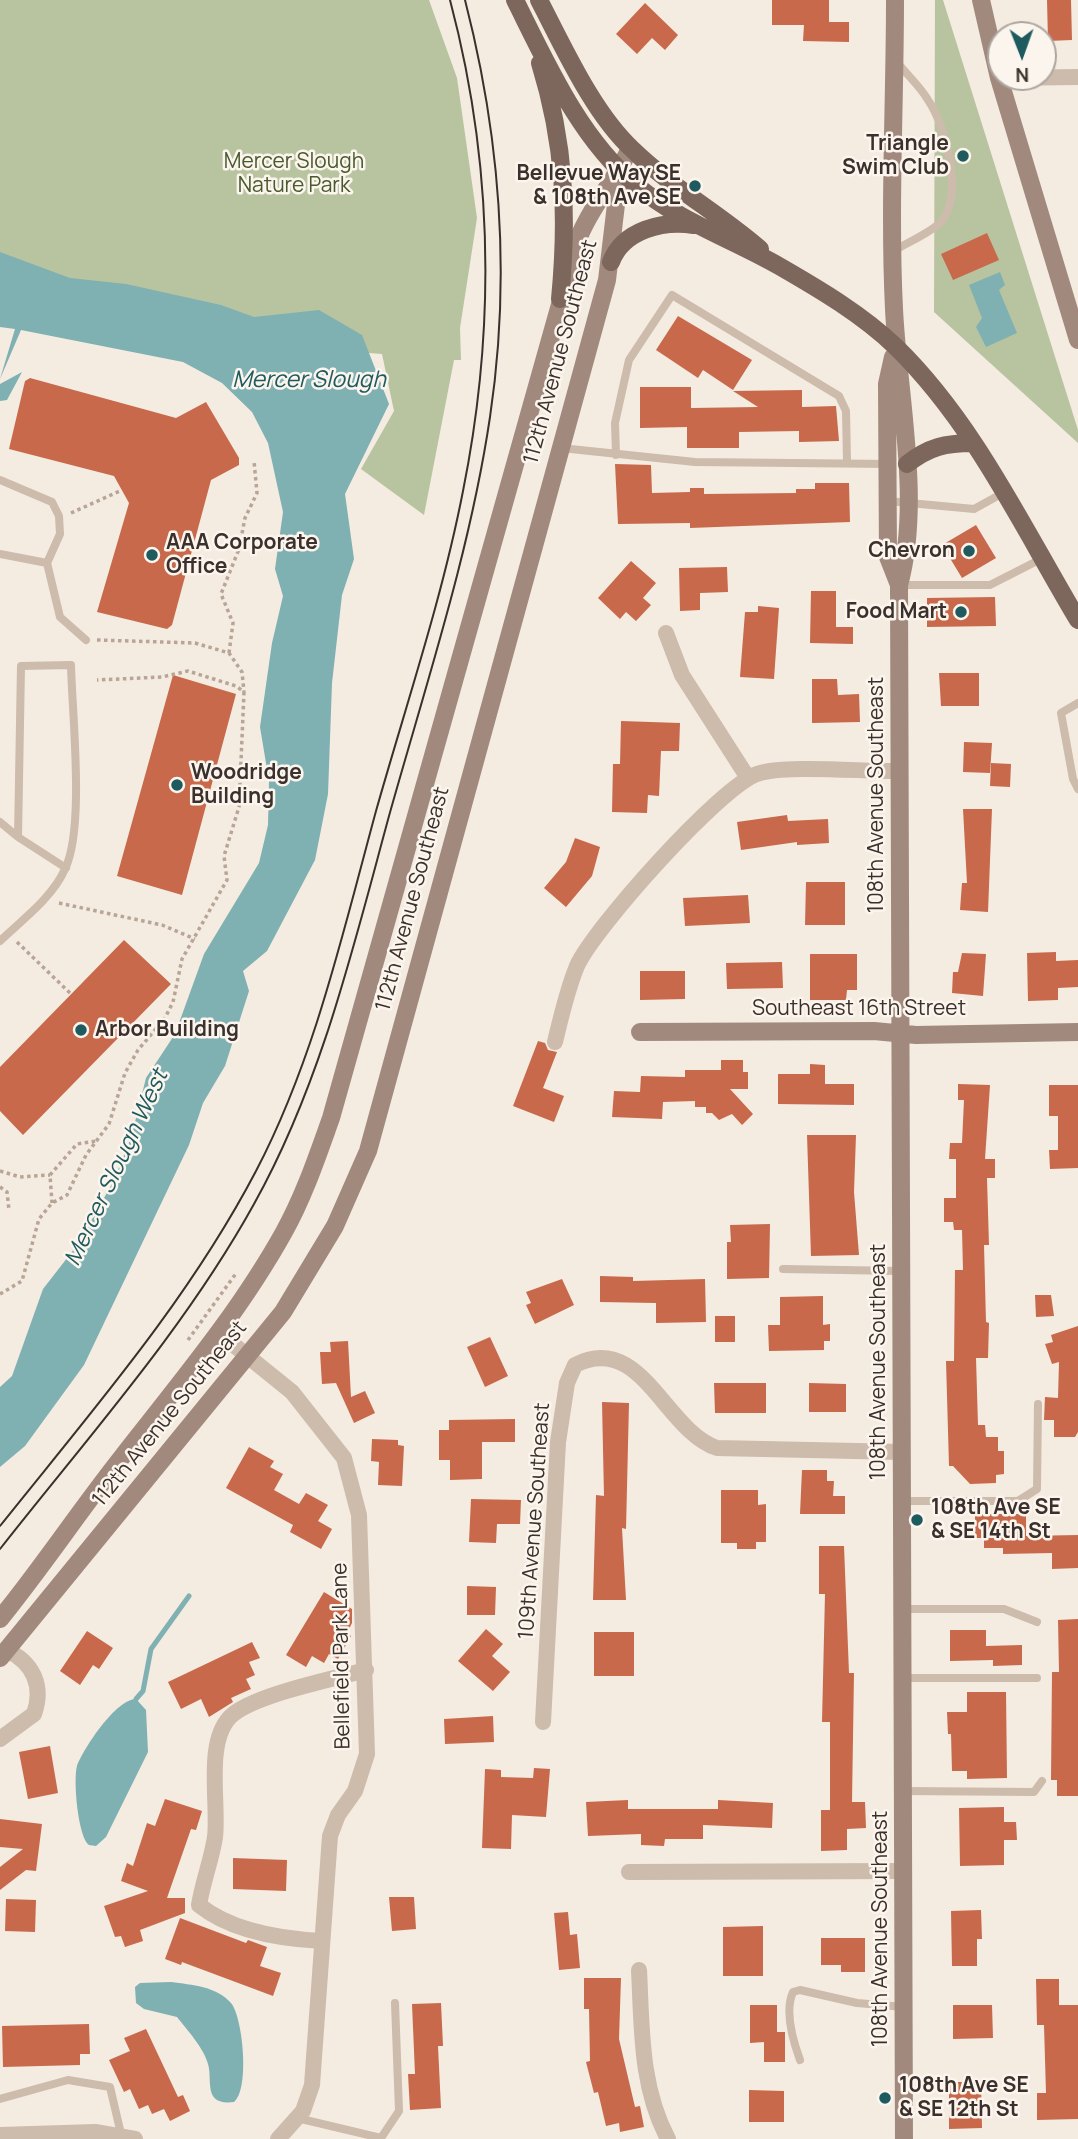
<!DOCTYPE html>
<html>
<head>
<meta charset="utf-8">
<style>
  body { margin:0 }
  #map { position:relative; width:1078px; height:2139px; overflow:hidden; background:#f4ebe1; font-family:Manrope,sans-serif }
  canvas { display:block }
  .north { position:absolute; left:987px; top:21px; width:70px; height:70px; box-sizing:border-box; background:#fbf5ee; border:2px solid #aea6a0; border-radius:50%; rotate:179deg; font-size:19px; font-weight:700; line-height:28px; text-align:center; color:#3b302b }
  .north::after { content:''; display:block; margin:auto; width:24px; height:32px; background:#1f5a5e; clip-path:polygon(50% 0,100% 100%,50% 72%,0 100%) }
</style>
</head>
<body>
<div id="map">
<canvas width="1078" height="2139"></canvas>
<div class="north">N</div>
</div>
<script>
const ctx = document.querySelector('canvas').getContext('2d');
ctx.lineJoin = 'round';
function fill(path, color) {
  ctx.fillStyle = color;
  ctx.fill(path, 'evenodd');
}
function stroke(path, color, width, dash) {
  ctx.strokeStyle = color;
  ctx.lineWidth = width;
  ctx.lineCap = dash ? 'butt' : 'round';
  ctx.setLineDash(dash || []);
  ctx.stroke(path);
}
function label(font, color, halo, rows, align = 'center') {
  ctx.font = font + ' Manrope,sans-serif';
  ctx.lineWidth = 5;
  ctx.setLineDash([]);
  ctx.textBaseline = 'middle';
  ctx.strokeStyle = halo;
  ctx.fillStyle = color;
  for (const [text, x, y, turn = 0] of rows) {
    ctx.save();
    ctx.translate(x, y);
    ctx.rotate((+turn || 0) * Math.PI / 180);
    ctx.textAlign = isNaN(turn) ? turn : align;
    if (halo) ctx.strokeText(text, 0, 0);
    ctx.fillText(text, 0, 0);
    ctx.restore();
  }
}
const green = new Path2D(`
  M0,0h429l28,78 20,140 -17,110 1,32h-7l-30,155 -63,-46 33,-58 -12,-57 -154,-12 -228,-42z
  M935,0h8l135,430v13l-144,-131z`);
const water = new Path2D(`
  M0,252l70,26 56,6 95,21 33,12 65,-7 43,25 27,69 -44,90 9,65 -12,36 -10,88 -4,111 -13,66 -48,91 -24,20 6,20 -24,75 -22,37 -14,42 -105,220 -59,81 -25,21v-80l12,-11 31,-87 35,-45 35,-62 18,-44 15,-60 29,-44 29,-80 55,-91 9,-38 1,-44 -9,-54 12,-84 11,-47 -8,-27 8,-57 -15,-69 -16,-31 -30,-29 -39,-21 -162,-32 -21,49 15,-50 -15,-2z
  M1000,272l5,13 -6,5 18,43 -31,14 -10,-20 6,-9 -13,-33z
  M22,372l-15,28 -7,1v-17z
  M136,1699l10,11 2,42 -42,85 -10,9 -7,-1c-11,-8 -16,-65 -12,-79 7,-18 39,-67 59,-67z
  M171,1982c21,3 45,4 60,21 12,14 19,87 3,99 -32,4 -21,-22 -26,-38 -4,-16 -21,-34 -31,-47l-33,-8 -8,-6 -1,-16 5,-4z`);
const stream = new Path2D(`
  M136,1699l7,-8 8,-42 38,-53`);
const building = new Path2D(`
  M772,0h57v22h20v20l-46,-1 1,-16h-32z
  M1047,0h24l1,40 -24,1z
  M645,3l33,32 -13,15 -13,-12 -15,16 -21,-20z
  M987,233l12,27 -46,20 -12,-26z
  M678,316l74,44 -19,30 -30,-20 -5,8 -42,-28z
  M30,378l146,40 30,-16 33,56v7l-28,15 -39,145 -5,4 -70,-17 32,-109 -15,-27 -105,-27 16,-68z
  M640,387h51v21l67,-1 -25,-16 69,-1v17l34,-1 3,35 -40,1v-11l-60,1v16h-52v-21l-47,1z
  M615,464l36,1 1,28 38,-1v-4h14v6l92,-1v-4h19v-6h34l1,39 -160,6v-5l-72,1z
  M976,525l20,33 -34,20 -20,-33z
  M631,561l25,22 -13,15 8,7 -15,16 -10,-9 -6,7 -22,-21z
  M727,567l1,25 -28,1v17l-20,1 -1,-43z
  M811,591h25v36h17v17l-43,-1z
  M995,597l1,29 -69,1v-29z
  M758,606l21,2 -5,71 -34,-2 5,-65h13z
  M939,673h40v33h-38z
  M173,675l63,19 -54,201 -65,-19z
  M812,679h25l1,16 21,-1 1,28 -48,1z
  M621,721l59,2 -1,28h-18l-2,45 -11,-1 -1,18 -35,-1 1,-48h7z
  M964,742l28,1 -2,30 -27,-1z
  M991,763l20,1 -1,23 -20,-1z
  M963,809h29l-4,103 -28,-2 2,-27h5z
  M787,815l1,6 40,-2 1,24 -32,2v-3l-56,8 -4,-28z
  M575,838l25,9 -8,29 -26,31 -22,-19 22,-26z
  M806,882h39v43h-40z
  M748,895l2,28 -65,3 -2,-28z
  M124,940l47,44 -148,151 -23,-24v-44z
  M1056,952v9l22,-1v27l-20,1v12l-30,1 -1,-48z
  M962,953l24,1 -3,42 -31,-3 1,-21h5z
  M810,954h47v36h-10l-1,10h-36z
  M782,962l1,26 -56,1 -1,-26z
  M640,971h45v28l-45,1z
  M538,1041l7,2 3,7 9,2 -14,36 21,8 -10,26 -41,-16z
  M721,1060h22v12h5v17h-18l23,25 -11,11 -10,-11 -13,6 -7,-7h-6v-6h-11v-6l-32,1 -1,17 -50,-2 2,-26 26,1 1,-16 44,1v-7h36z
  M810,1064l15,1v19h29v21l-76,-1v-30h32z
  M958,1084l32,1 -5,74h10v19h-8l2,67h-5l2,77 3,1 -1,35h-12l2,67h7l1,12h12v14h6v23l-8,1v8l-26,1 -17,-18h-4l-3,-105h8l1,-91h8l-1,-40h-8l-1,-8h-9v-24h12v-39h-7l1,-16h12l2,-43h-6z
  M1049,1085h29v83l-28,1 -1,-19h9v-34h-9z
  M807,1135h49l-2,57 5,63 -48,1z
  M770,1224l-1,54 -42,1v-37h4l-1,-17z
  M600,1276l33,1v4l72,-2 1,43 -50,1v-20l-56,-1z
  M562,1279l12,26 -39,19 -9,-19 5,-2 -5,-11z
  M1035,1295h16l3,21 -18,1z
  M823,1296v29l7,-1v17h-6v9l-55,1 -1,-26h12v-28z
  M715,1316h20v26h-20z
  M1078,1326v106l-3,5h-21v-17h-10l1,-23 13,1 1,-36 -7,2 -7,-20 8,-2 -2,-7z
  M490,1337l18,39 -23,11 -18,-40z
  M348,1341l3,56 14,-6 10,22 -21,10 -18,-40 -14,1 -2,-32h11l-1,-10z
  M714,1383h52v30h-51z
  M809,1383l37,1v28h-37z
  M602,1402l27,1 -3,126 -4,-1 4,72h-33l3,-105 8,1z
  M515,1419v23h-33v37l-32,1v-20h-11v-30h10v-10z
  M372,1439l26,1v5l6,1 -2,40 -24,-1 1,-23 -8,-1z
  M249,1447l25,14 -4,6 13,7 -9,16 25,14 7,-11 22,12 -10,16 14,8 -11,20 -31,-17 3,-7 -67,-37z
  M802,1470h25v11h7l-1,15h12v18h-45z
  M721,1490h37v15l8,-1v38h-10v7h-19v-6h-16z
  M471,1499l50,1 -1,24h-23l-1,19 -27,-1z
  M975,1514h51v22l52,-1v33l-26,1v-16l-49,1v-6h-19v-10h-9z
  M819,1546h25l5,127h5l-2,129h13l1,26 -19,1v21l-26,1v-41h9v-88h-8l3,-128h-6z
  M467,1586l29,1 -1,28h-28z
  M324,1592l28,17v14l-5,10 4,3 -13,23 -9,-5 -5,9 -12,-7 -6,11 -20,-12z
  M1078,1619v177h-21v-16h-6l1,-108h7l-1,-52z
  M486,1629l17,15 -11,12 18,16 -17,19 -35,-30z
  M950,1630h36v16l36,-1v20l-29,1v-6l-43,1z
  M87,1631l26,17 -14,21 -6,-4 -13,20 -20,-14z
  M594,1632h40v44h-40z
  M252,1642l8,16 -11,4 6,13 -9,4 5,10 -20,9 2,4 -24,15 -8,-18 -20,10 -13,-27z
  M967,1692h39l1,86 -40,1v-8h-15l-1,-37h-3l-1,-22h20z
  M493,1716l1,26 -49,2 -1,-25z
  M50,1746l8,47 -30,6 -9,-47z
  M534,1768l16,1 -4,48 -34,-2 -1,34 -29,-1 3,-79 16,1v7l32,1z
  M165,1799l37,12 -6,19 -5,-1 -24,69h18v15l-45,17 3,11 -18,6 -4,-11 -6,1 -11,-31 44,-15 -27,-10 6,-18 6,3 14,-43 8,3z
  M628,1800v9h90v-9l55,3 -1,25 -69,-3v14h-38l-1,7 -23,-1v-11l-53,2 -2,-34z
  M1004,1807v15h12l1,18h-13v25l-44,1 -1,-58z
  M0,1819l42,5 -6,47 -10,-1 -26,20v-23l23,-18 -23,-2z
  M233,1858l54,2 -1,31 -53,-2z
  M389,1897h25l2,32 -24,2z
  M6,1899l30,1 -1,32 -30,-1z
  M981,1910l1,29h-5v27h-25l-1,-55z
  M568,1912l2,23 7,-1 3,34 -21,2 -5,-57z
  M180,1918l66,25 2,-3 19,7 -7,19 21,7 -8,23 -91,-34 -1,3 -16,-6z
  M763,1926v50h-40v-49z
  M821,1938h44v34h-24v-7h-20z
  M584,1978h37l-2,61 16,68 5,-1 4,21 -24,5 -1,-9 -13,3 -8,-34 -4,1 -8,-31 4,-1 -1,-52h-5z
  M1036,1979h23v26h19v114l-41,1v-27h9l-2,-68h-7z
  M441,2003l2,43h-5l3,62 -31,2 -2,-36h7l-3,-70z
  M750,2005h27v27h8v30h-21v-20l-14,1z
  M953,2005h39l1,33 -40,1z
  M89,2024l1,30h-10v11l-77,2 -1,-41z
  M146,2029l32,68 5,-2 7,16 -20,10 -6,-12 -12,5 -4,-9 -9,4 -9,-20 -6,3 -15,-32 21,-9 -6,-13z
  M949,2082h32l1,46 -33,1z
  M749,2090l35,1v31h-35z`);
const path = new Path2D(`
  M71,513l51,-23
  M97,640l98,3 34,10 13,19 2,20
  M229,653l4,-30 -12,-29 18,-45 6,-31 12,-25 -3,-32
  M59,903l103,22 33,14
  M17,942l54,52
  M0,1171l20,6 30,-2
  M0,1187l7,5 2,18
  M52,1203l-2,-28 27,-31 19,-3
  M0,1294l22,-13 17,-62 13,-16 15,-8 19,-40 23,-31 16,-51 13,-23 27,-32 8,-16 9,-43 45,-79 -3,-24 15,-49 5,-115 -8,-6 -48,-15 -26,6 -65,3
  M188,1340l49,-68`);
const lane = new Path2D(`
  M894,251c14,-9 34,-17 46,-28 25,-25 6,-97 -12,-123 -8,-14 -21,-25 -31,-38
  M561,448l134,14 195,2
  M616,455l-1,-32 14,-63 43,-65 167,101 7,15 1,51
  M0,480l52,22 7,14 1,18 -13,29 13,54 26,23
  M888,501l86,8 29,-16
  M0,554l47,9
  M900,585h90l51,-26
  M1078,703l-17,10 12,66 5,10
  M0,822l18,15
  M0,941c23,-22 52,-43 65,-72 20,-40 7,-156 6,-204l-50,1 -3,171 48,31
  M783,1269l118,2
  M902,1501h116l19,-12 1,-85
  M901,1609h103l33,13
  M902,1678h135
  M903,1791l131,1 8,-11
  M800,2060c-7,-19 -16,-48 -7,-68l7,-2 57,13 47,4
  M0,2099l68,-19 42,7 11,47
  M297,2118l84,20 18,-27 -4,-108`);
const street = new Path2D(`
  M999,78l79,-1
  M666,633l16,42 66,103
  M555,1042c6,-25 12,-52 22,-76 17,-38 143,-179 180,-192 28,-10 109,-2 143,-3
  M219,1333l73,59 52,66 15,57 8,239 -12,37 -17,24 -8,21 -18,249 -9,26 -25,28
  M543,1722l15,-280 9,-59 8,-18c66,-34 90,66 142,83l185,4
  M0,1739l34,-25c10,-28 -1,-52 -28,-64
  M629,1872l274,-1
  M322,1941c-40,-2 -91,-10 -123,-36 4,-24 13,-47 16,-68 4,-33 -10,-94 15,-120 22,-22 104,-38 136,-47
  M639,1970c3,58 1,116 29,169
  M0,2135l95,-3 40,7`);
const secondary = new Path2D(`
  M895,0c0,103 -6,207 -1,309 4,86 28,192 5,276l5,1554
  M981,0l18,78 79,262
  M893,357l-6,27 1,173 11,28
  M640,1032l234,-1 42,4 162,-3
  M0,1619c43,-53 80,-109 122,-162 57,-73 117,-144 162,-225 20,-36 33,-75 47,-114l248,-881c13,-33 37,-57 51,-89
  M0,1658l283,-346 52,-86 33,-75 239,-871 13,-109`);
const primary = new Path2D(`
  M515,0c32,64 65,139 121,185 42,36 96,54 143,81 40,23 84,49 117,81 78,76 127,181 182,273
  M539,0c25,48 54,113 94,150 38,37 87,64 127,99
  M540,63c25,81 28,153 20,236
  M611,262c12,-32 52,-42 83,-37
  M907,464c22,-17 38,-21 66,-21`);
const tram = new Path2D(`
  M0,1526c91,-114 188,-225 256,-355 59,-113 87,-239 120,-360 30,-106 66,-212 87,-320 33,-164 30,-329 -13,-491
  M0,1549c87,-111 185,-220 254,-345 67,-120 99,-256 135,-388 37,-132 81,-264 101,-399 21,-140 10,-281 -25,-417`);
const markers = [
  [963,156,7,"#1f5a5e"],
  [695,186,7,"#1f5a5e"],
  [969,551,7,"#1f5a5e"],
  [152,555,7,"#1f5a5e"],
  [961,612,7,"#1f5a5e"],
  [177,785,7,"#1f5a5e"],
  [81,1030,7,"#1f5a5e"],
  [917,1520,7,"#1f5a5e"],
  [885,2098,7,"#1f5a5e"]
];
const poiNames = [
  ["Triangle",949,144,"right"],
  ["Swim Club",949,168,"right"],
  ["Bellevue Way SE",681,174,"right"],
  ["& 108th Ave SE",681,198,"right"],
  ["AAA Corporate",166,543],
  ["Office",166,567],
  ["Chevron",955,551,"right"],
  ["Food Mart",947,612,"right"],
  ["Woodridge",191,773],
  ["Building",191,797],
  ["Arbor Building",95,1030],
  ["108th Ave SE",931,1508],
  ["& SE 14th St",931,1532],
  ["108th Ave SE",899,2086],
  ["& SE 12th St",899,2110]
];
const parkNames = [
  ["Mercer Slough",294,162],
  ["Nature Park",294,186]
];
const streetNames = [
  ["112th Avenue Southeast",561,352,-75],
  ["108th Avenue Southeast",877,795,-90],
  ["112th Avenue Southeast",413,899,-75],
  ["Southeast 16th Street",859,1009],
  ["108th Avenue Southeast",879,1362,-90],
  ["112th Avenue Southeast",170,1414,-51],
  ["109th Avenue Southeast",535,1521,-86],
  ["Bellefield Park Lane",342,1656,-91],
  ["108th Avenue Southeast",881,1929,-90]
];
const waterNames = [
  ["Mercer Slough",309,381],
  ["Mercer Slough West",117,1168,-65]
];
fill(green, '#b8c4a0');
fill(water, '#7fb0b2');
stroke(stream, '#7fb0b2', 5);
fill(building, '#c8694b');
stroke(path, '#b9a596', 3.5, [3.5, 3.5]);
stroke(lane, '#cdbbac', 8);
stroke(street, '#cdbbac', 16);
stroke(secondary, '#a18a7d', 18);
stroke(primary, '#7d675c', 18);
stroke(tram, '#3b302b', 2);
for (const [x, y, r, color] of markers) {
  const dot = new Path2D();
  dot.arc(x, y, r, 0, 2 * Math.PI);
  ctx.fillStyle = color;
  ctx.fill(dot);
  stroke(dot, '#fbf5ee', 2.5);
}
label('bold 21px', '#3b302b', '#fbf5ee', poiNames, 'left');
label('21px', '#4a5a2e', '#fbf5ee', parkNames);
label('21px', '#3b302b', '#fbf5ee', streetNames);
label('italic 23px', '#1f5a5e', '#fbf5ee', waterNames);
</script>
</body>
</html>
